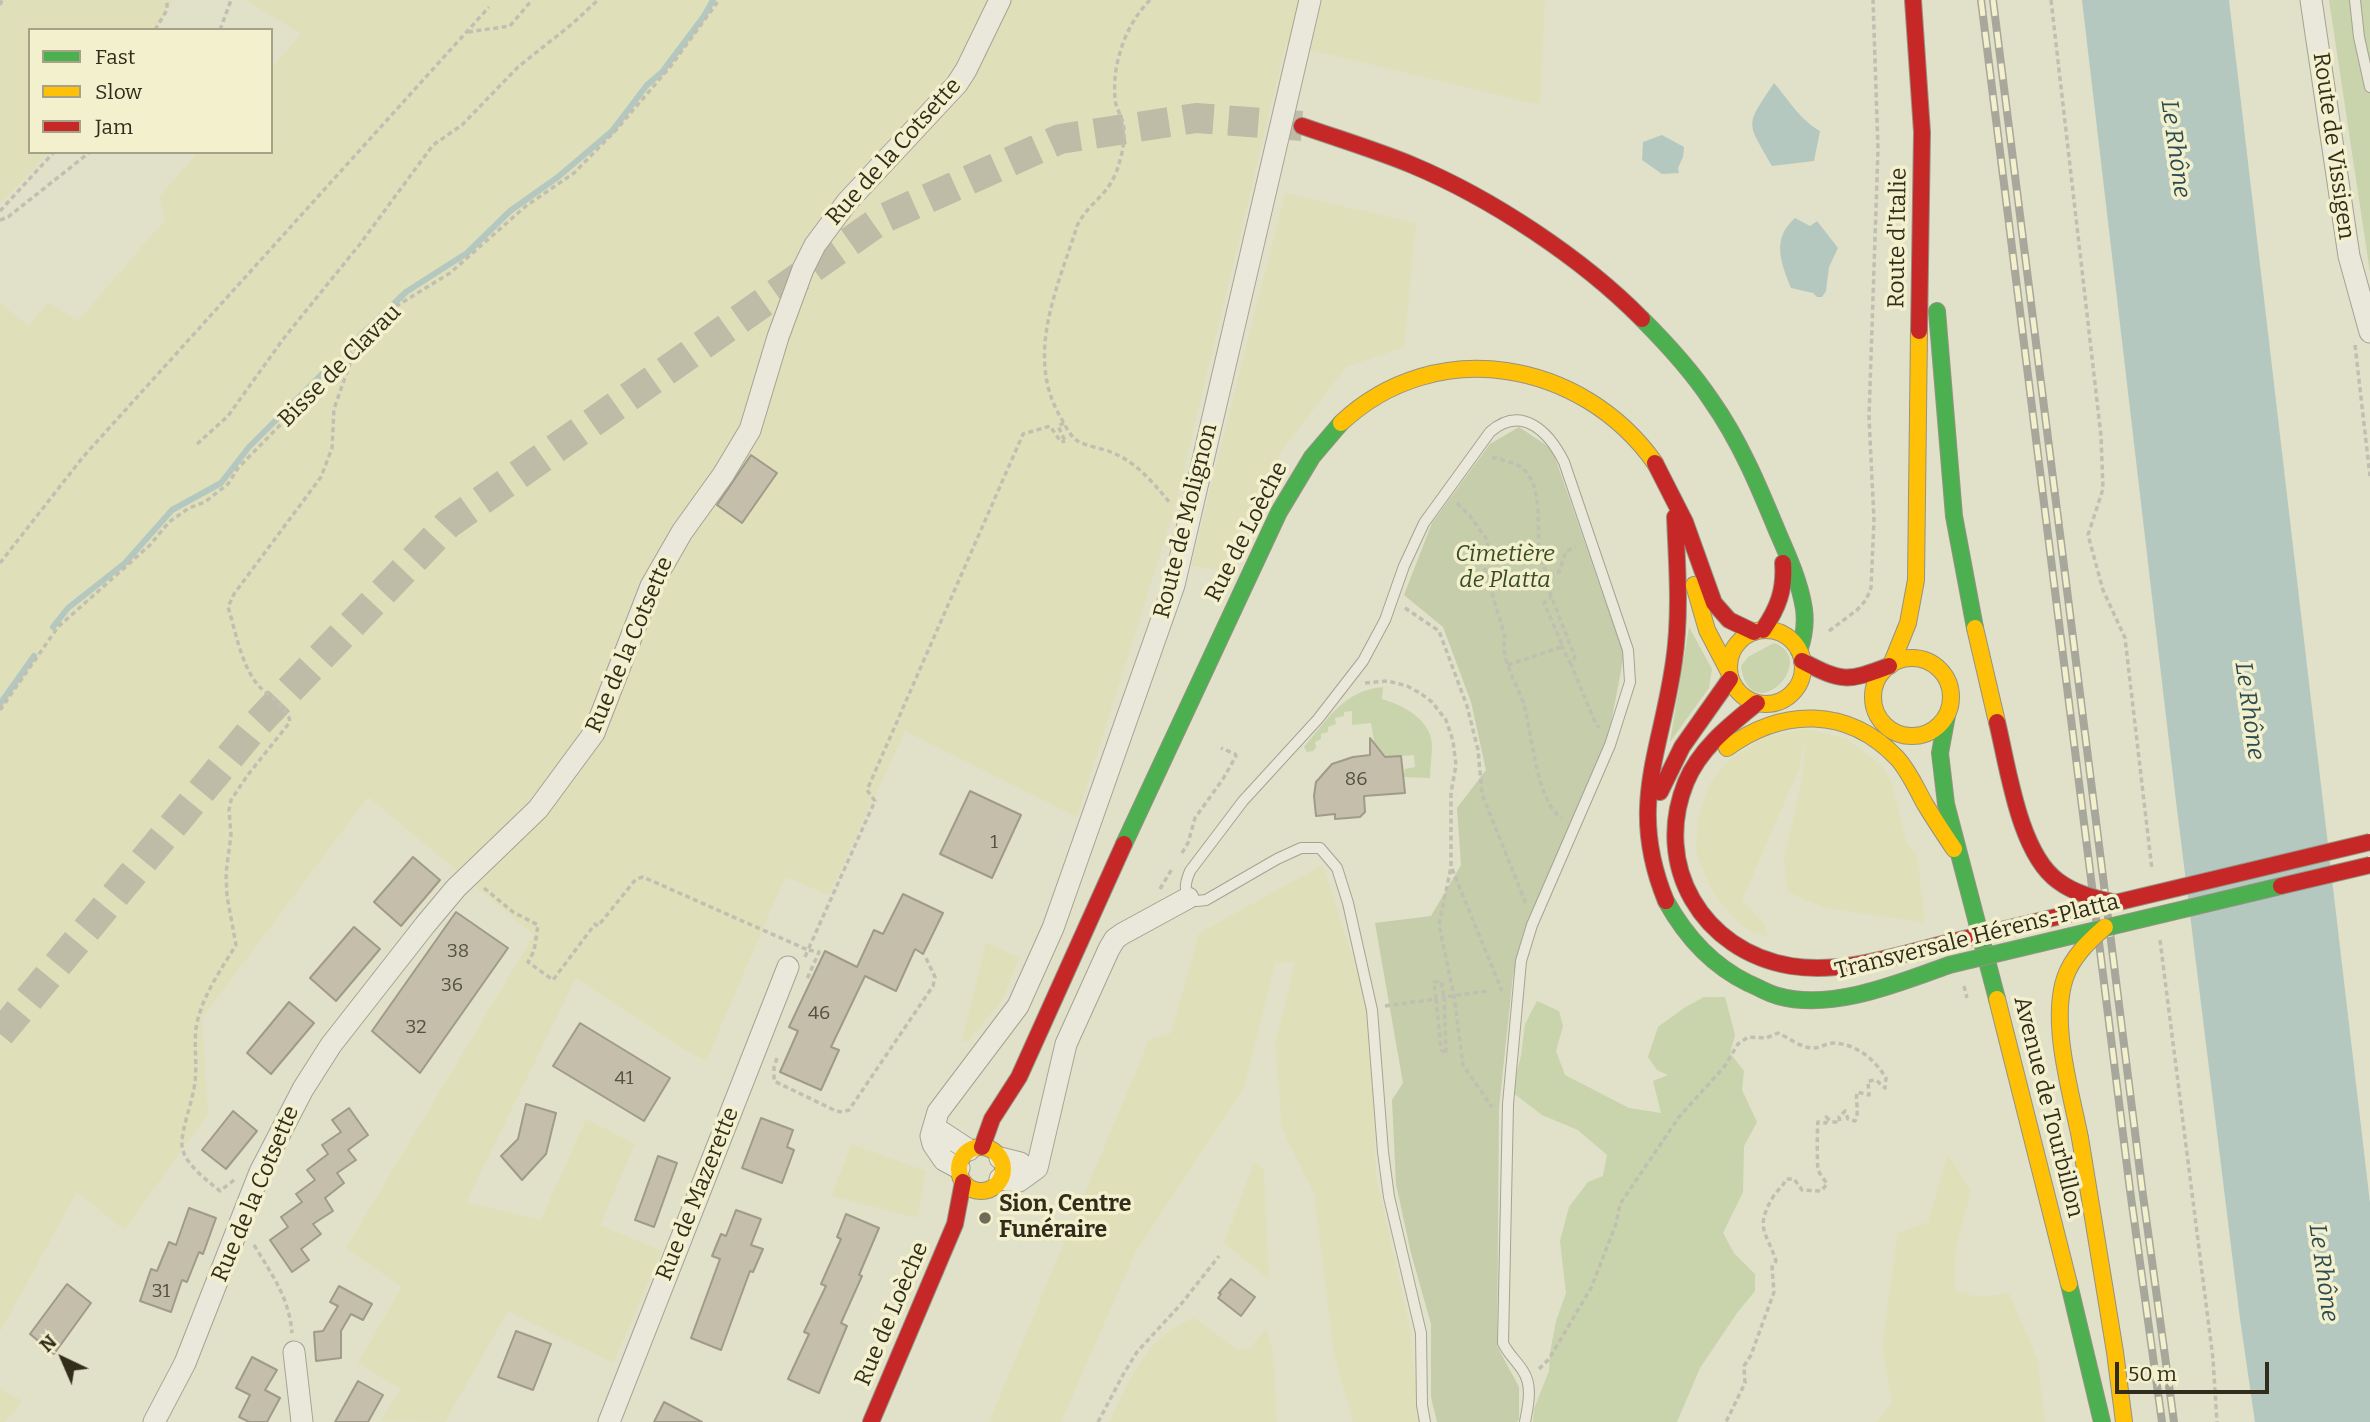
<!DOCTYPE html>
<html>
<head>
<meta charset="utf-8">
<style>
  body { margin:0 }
  #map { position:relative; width:2370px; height:1422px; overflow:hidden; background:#e1e0c9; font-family:Bitter,serif }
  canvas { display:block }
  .legend { position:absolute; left:28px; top:28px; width:245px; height:126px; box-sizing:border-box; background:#f3f0ce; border:2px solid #a6a287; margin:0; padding:9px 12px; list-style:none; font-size:21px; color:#322c1c }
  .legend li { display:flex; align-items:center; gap:14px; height:35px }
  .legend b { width:35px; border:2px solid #a6a287 }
  .north { position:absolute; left:28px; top:1324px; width:70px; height:70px; -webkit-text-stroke:5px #f3f0ce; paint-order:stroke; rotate:316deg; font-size:19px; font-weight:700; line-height:28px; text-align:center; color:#322c1c }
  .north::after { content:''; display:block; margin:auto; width:24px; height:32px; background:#322c1c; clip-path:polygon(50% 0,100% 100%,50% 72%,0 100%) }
  .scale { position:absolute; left:2115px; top:1362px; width:154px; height:32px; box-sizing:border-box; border:4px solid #322c1c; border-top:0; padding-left:9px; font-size:21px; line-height:24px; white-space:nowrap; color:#322c1c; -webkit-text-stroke:5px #f3f0ce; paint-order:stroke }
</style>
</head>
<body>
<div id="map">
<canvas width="2370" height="1422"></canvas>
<ul class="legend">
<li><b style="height:9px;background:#4caf50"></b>Fast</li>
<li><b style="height:9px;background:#ffc107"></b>Slow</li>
<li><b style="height:9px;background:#c62828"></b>Jam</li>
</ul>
<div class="north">N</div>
<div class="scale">50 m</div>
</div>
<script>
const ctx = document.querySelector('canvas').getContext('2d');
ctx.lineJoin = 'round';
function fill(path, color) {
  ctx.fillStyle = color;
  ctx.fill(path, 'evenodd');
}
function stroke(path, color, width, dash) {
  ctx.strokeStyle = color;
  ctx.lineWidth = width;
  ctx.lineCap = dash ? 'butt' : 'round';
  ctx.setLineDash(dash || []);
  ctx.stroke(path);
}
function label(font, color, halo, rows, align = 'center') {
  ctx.font = font + ' Bitter,serif';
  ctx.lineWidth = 7;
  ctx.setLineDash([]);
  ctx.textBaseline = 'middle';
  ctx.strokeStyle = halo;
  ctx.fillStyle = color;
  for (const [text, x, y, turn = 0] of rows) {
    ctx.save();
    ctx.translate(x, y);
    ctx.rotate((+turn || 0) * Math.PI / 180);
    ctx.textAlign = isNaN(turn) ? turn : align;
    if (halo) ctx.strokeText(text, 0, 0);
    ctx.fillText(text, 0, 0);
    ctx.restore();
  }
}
const farmland = new Path2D(`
  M0,0h173l-18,30h-125v122h20l-50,52z
  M246,0h1299l-5,105 -254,-61 -112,467 -97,306 -172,-86 -76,164 -44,-18 -79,184 -23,-12 -107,-71 -110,224 75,18 45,-101 49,25 -35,81 62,26 -49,112 -105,-52 -63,111 -65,-1 21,-32 -43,-26 44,-76 -56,-39 188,-313 -166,-138 -166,221 6,96 -84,116 -47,-38 -77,140v-1029l29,23 19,-24 30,19 87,-101 -6,-23 39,-45h73v-84l30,-34z
  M1285,193l131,30 -12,124 -58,20 -63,82 -63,121 -29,-4z
  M1806,729l40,9 36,28 9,15 15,60 11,14 8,68 -103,-16 -34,-15 -4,-32 19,-87 2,-35 -6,31 -57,131 23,25 1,11 -19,-6 -23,-23 -13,-18 -15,-37 2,-35 12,-34 20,-24 35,-22z
  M1323,865l47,147 6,163 34,154 9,93h-66l-19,-68 -20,-161 -32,-64 -7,-84 20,-84 -20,2 -31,125 -109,165 -74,169h-72l160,-382 22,-7 28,-100z
  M986,942l33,16 -17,43 -34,40 -6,1z
  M851,1144l75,27 -9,47 -85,-22z
  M1948,1154l23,37 -15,57 -2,42 24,7 31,-4 29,67 7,62h-169l16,-19 -10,-57 16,-113 30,-11z
  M1254,1162l10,8 5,109 -45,-36z
  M1194,1318l45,32 11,-2 16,-20 7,25 4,69h-168l24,-49 20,-28 20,-17z
  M0,1388l22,13 -17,21h-5z`);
const green = new Path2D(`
  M2329,0h41v272z
  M1689,627l23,42 -3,19 -39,54z
  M1774,643c47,17 -24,88 -33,23l7,-9z
  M1383,687l-1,12c20,6 49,20 50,46 0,10 -2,22 -2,33l-27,-1 2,-8 10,-2 -1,-12 -37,3 -6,-35 -19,2v-14l-8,1v4l-9,2 1,6 -8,3v5l-7,2v5l-6,3 1,5 -3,4 -6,1 -3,-5c24,-28 39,-56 79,-60z
  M1704,997h21l10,38 -5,18 14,18 -2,19 15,32 -13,24 -1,46 -20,41 11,20 21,21v17l-18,22 -37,55 -23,54h-144l1,-13 15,-38 1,-18 6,-32 10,-28 -6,-52 9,-34 19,-25 15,-6 4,-21 -29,-25 -36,-15 -30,-23 9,-36 4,-32 12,-23 22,10 4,15 -7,25 9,24 64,33 32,5 -8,-32 15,-6 -11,-5 -9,-13 10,-30 26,-19z`);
const cemetery = new Path2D(`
  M1519,427l33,22 72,206 -16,84 -79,180 -16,56 -14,133 -2,238 22,41v32l-2,3h-80l-6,-25v-73l-20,-71 -15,-69 -4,-84 11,-17 -28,-160 56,-7 30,-51 -4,-57 29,-38 -15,-68 -28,-75 -39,-32 28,-72 58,-79z`);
const water = new Path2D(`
  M2082,0h147l141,1203v219h-115l-15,-103 -65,-526z
  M1774,83c15,17 25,36 46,48l-6,30 -42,5c-26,-46 -27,-39 2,-83z
  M1662,135l22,12 -1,10 -5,11 1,5 -17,1 -20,-14 1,-18z
  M1795,218l15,8 7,-5 21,27 -9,19 -3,24 -4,6h-5l-4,-4 -22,-5c-10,-25 -20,-49 4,-70z`);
const stream = new Path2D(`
  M360,336l46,-44 61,-39 43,-42 48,-34 54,-46 35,-46 15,-13 42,-56 9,-16
  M53,627l15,-19 57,-45 47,-53 49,-27 28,-36 75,-75
  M0,704l34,-48`);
const building = new Path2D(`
  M751,455l26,18 -35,50 -25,-18z
  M1370,738l15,19 16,-1 4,37 -41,3 1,16 -5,5 -25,2v-5l-19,2 -2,-20 2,-14 16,-18 21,-7 17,-2z
  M970,791l51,24 -29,63 -52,-24z
  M413,857l27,23 -39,46 -27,-24z
  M903,894l40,19 -20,41 -8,-5 -19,42 -31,-15 -34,71 8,3 -18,40 -41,-18 18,-41 -9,-4 36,-76 32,16 17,-37 9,4z
  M456,912l52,36 -88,125 -48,-42z
  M354,927l26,22 -44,52 -26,-23z
  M289,1002l25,21 -43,51 -24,-21z
  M580,1023l90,55 -26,43 -91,-55z
  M526,1104l30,9 -10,41 -24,26 -21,-24 17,-17z
  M349,1108l19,27 -20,15 8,10 -19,13 7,10 -19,15 8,13 -20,13 8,10 -20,15 8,11 -17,12 -22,-32 18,-13 -7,-10 21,-15 -6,-8 19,-14 -8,-10 21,-16 -6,-9 19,-13 -9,-12z
  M233,1111l24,20 -31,38 -24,-19z
  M761,1118l32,12 -6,17 7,3 -12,33 -40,-15z
  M658,1156l19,7 -23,64 -19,-7z
  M189,1208l27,10 -13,36 -4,-2 -12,30 -5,-2 -11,32 -31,-11 11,-32 6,2 12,-29 7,3z
  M736,1210l25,9 -10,26 12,4 -10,23 -3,-1 -29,79 -30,-12 29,-79 -8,-3 9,-22 5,2z
  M846,1214l33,14 -20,47 3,1 -21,47 6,3 -28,67 -31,-14 21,-45 -5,-2 22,-46 -5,-2 20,-45 -4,-2z
  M1231,1279l24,18 -14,19 -23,-18 3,-4 -2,-1z
  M67,1284l24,19 -37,51 -24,-20z
  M339,1286l33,18 -9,16 -12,-6 -10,17v27l-25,3 -2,-29 9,-1 15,-25 -8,-4z
  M516,1331l35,13 -18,46 -35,-13z
  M252,1357l25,13 -12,20 15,8 -13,24h-18l-10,-5 11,-22 -14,-7z
  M358,1381l25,14 -15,27h-33z
  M664,1402l38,20h-48z`);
const secondaryTunnel = new Path2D(`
  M0,1034l257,-310 191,-200 434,-305 178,-80 136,-21 106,8`);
const path = new Path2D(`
  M1150,0c-24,24 -38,63 -35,98 0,9 6,16 8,25 3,11 0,27 -3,37 -9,37 -30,39 -43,66 -19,61 -53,130 -16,192 4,7 8,16 15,22 8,6 25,8 35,12 27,11 42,31 60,52
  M2051,0l50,436 2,53 -15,46 15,55 22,48 27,232
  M0,5l2,-5
  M155,30l12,-20v-10
  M220,30l11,-30
  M468,32l42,-6 22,-26
  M0,211l54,-59
  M0,220l8,-3 82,-65
  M2355,345l15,131
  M1064,423l-6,3 7,15
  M197,444l31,-28 56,-78 76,-94 73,-99 29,-20 56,-58 54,-43 26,-24
  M1492,457c9,3 23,5 30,11 21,18 15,55 17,78 2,15 9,27 9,42l27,69 -4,7 23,56 5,8
  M1457,503l13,13 18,25 -3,29 20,67c-5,23 12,46 19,68 8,27 12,97 38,113
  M0,563l83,-106 406,-450
  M1549,576l10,-4 7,-21 10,-4
  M1405,608l34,23 28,75 11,44 4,44 44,110
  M1829,631l28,-21 9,-10 5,-12 3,-68 -5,-103 9,-268 -5,-149
  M1561,645l10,19
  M1508,665l53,-18 1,-3 -18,-41 7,-6
  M1365,683l23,-2 19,5 13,7 12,9 14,18 7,21 3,24 -5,28v74l-12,58 15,71 9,69 29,42
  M0,710l58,-83 92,-82 19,-23 20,-14 16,-6 23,-18 10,-16 160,-163 52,-32 76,-67 48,-33 42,-43 54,-63 49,-67
  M1182,853l6,-10 7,-25 28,-39 13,-23 -1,-2 -14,-6
  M1452,869l50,122
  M484,888l29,24 25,13 -4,26 -6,11 25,18 42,-56 3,2 38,-47 7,-2 165,73 67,-149 -8,-11 156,-356 27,-8 11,16 4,-1
  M1160,889l12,-20
  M2160,940l53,419 4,63
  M805,957l3,-7 11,2 -12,27
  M1964,986l3,12
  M1436,999l-2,-17 7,-1 3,16
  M1385,1006l51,-7 5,51 5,4 -2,-57 44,-6
  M777,1058l-3,9v14l62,30 7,1 6,-2 84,-124 2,-9 -10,-21
  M234,1180l-14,11c-12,-10 -36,-27 -38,-45 -1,-17 11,-45 13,-64 2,-18 -1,-36 1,-54 5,-30 24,-57 40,-83l-9,-49 -1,-23 5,-38 -2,-25 2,-10 16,-24 43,-54c-2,-16 -22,-25 -32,-37 -17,-20 -22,-53 -30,-78l6,-13 87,-117 11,-29 2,-39 21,-60
  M254,1245c18,30 35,52 38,88
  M1539,1369l10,-10 42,-71 25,-64 4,-20 59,-87 45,-50 14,-23 10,-7 18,1 12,-5c11,5 23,15 35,15 7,0 14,-5 21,-5 23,1 41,17 52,35l-1,10 -9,-8 -8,1 1,14 -12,-3c-2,11 3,19 -2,29l-7,-2 -3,-8 -6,6 1,5h-8l-6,-5v6l-8,-1c-1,4 -1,43 0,47 1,5 7,11 9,15l-6,7 -19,-1 -8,-11h-8c-3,8 -9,11 -13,18 -19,32 -6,35 3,64l-4,6 2,25 -23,63 -7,11 1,17 -19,39
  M1098,1422l26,-49 13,-21 45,-49 37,-47`);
const lane = new Path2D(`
  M2355,0l4,37 11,50
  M1425,1422l-3,-17 -1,-72 -32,-136 -6,-45 -11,-142 -24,-107 -11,-35 -17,-20h-19l-24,11 -71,41 -9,1 -9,-3c-4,-11 -2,-17 2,-27l53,-70 75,-82 45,-58 22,-41 19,-54 20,-43 66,-91c32,-28 59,0 74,30l64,188 2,32 -20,63 -78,180 -11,36 -13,143 -5,239c5,11 13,17 20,28 10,15 5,35 2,51`);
const street = new Path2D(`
  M2311,0l38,256 21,76
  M934,1127l35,23
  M1000,1158l20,5 10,8
  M959,1168l-15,-8 -11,-16 -2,-8 7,-24 80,-106 35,-78 121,-343 136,-585
  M1000,1179l19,2 18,-13 29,-124 43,-95 6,-10 7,-5 66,-36
  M294,1352l8,70
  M154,1422l31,-59 75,-191 43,-83 28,-44 94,-120 31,-37 82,-79 56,-76 57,-147 31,-54 41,-57 27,-45 28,-93 25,-68 12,-24 32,-43 110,-118 9,-14 34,-70
  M609,1422l179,-455`);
const fast = new Path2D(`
  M1937,311l17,205 21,112
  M1642,319c25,25 49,51 69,81 29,41 48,87 67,133 11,25 22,50 26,76 2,15 0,28 -5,42
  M1947,715l-7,38 6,51 51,195
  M1124,844l155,-332 33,-55 29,-34
  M1666,901c20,36 45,64 82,82 10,4 19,10 30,13 54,15 121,-13 171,-31
  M2069,1284l33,138`);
const slow = new Path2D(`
  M1341,423c95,-89 241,-63 314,40
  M1694,585l13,45 22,42
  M1975,628l22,94
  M1729 667a37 37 0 1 1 74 0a37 37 0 1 1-74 0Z
  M1873 697a39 39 0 1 1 78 0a39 39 0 1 1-78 0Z
  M1891,665l17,-42 8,-43 3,-249
  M1727,748c55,-40 120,-42 170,10 12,13 19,30 28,46 9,15 19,30 29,45
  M1997,999l72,285
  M2080,1138l35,214 9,70
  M959 1169a22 22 0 1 1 44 0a22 22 0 1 1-44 0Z`);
const jam = new Path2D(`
  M1913,0l9,132 -3,199
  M1302,126c37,13 74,24 110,39 79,33 170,93 230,154
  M1655,463l30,59 29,81 15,17 25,12
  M1763,630c15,-22 22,-40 20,-67
  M1802,661c40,21 45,21 87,5
  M1757,703c-27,22 -57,45 -71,79 -34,83 16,169 105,184 50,8 104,-10 152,-22
  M1660,792l22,-45 48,-68
  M1666,901c-39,-95 -5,-147 8,-240 7,-48 3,-96 1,-144
  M982,1147l10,-28 27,-42 105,-233
  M871,1422l84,-198 8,-42`);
const rail = new Path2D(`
  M1981,0l149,1190 32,232
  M1993,0l149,1188 32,234`);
const fastBridge = new Path2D(`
  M1949,965l332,-79`);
const slowBridge = new Path2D(`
  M2080,1138c-9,-46 -30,-115 -15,-160 7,-21 24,-37 40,-51`);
const jamBridge = new Path2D(`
  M1997,722c11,45 22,131 61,159 16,12 35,17 55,21
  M2281,886l89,-21
  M1943,944l427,-102`);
const markers = [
  [985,1218,7,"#6f6b59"]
];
const numberNames = [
  ["86",1356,780],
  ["1",994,843],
  ["38",458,952],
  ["36",452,986],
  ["46",819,1014],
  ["32",416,1028],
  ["41",624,1079],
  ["31",161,1292]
];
const streetNames = [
  ["Route de Vissigen",2333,146,82],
  ["Rue de la Cotsette",894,152,-48],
  ["Route d'Italie",1898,238,-89],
  ["Bisse de Clavau",340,366,-45],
  ["Route de Molignon",1186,521,-76],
  ["Rue de Loèche",1247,532,-63],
  ["Rue de la Cotsette",630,645,-67],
  ["Transversale Hérens-Platta",1977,937,-14],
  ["Avenue de Tourbillon",2048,1107,76],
  ["Rue de la Cotsette",256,1194,-67],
  ["Rue de Mazerette",698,1194,-68],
  ["Rue de Loèche",892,1314,-67]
];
const parkNames = [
  ["Cimetière",1505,555],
  ["de Platta",1505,581]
];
const poiNames = [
  ["Sion, Centre",999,1205],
  ["Funéraire",999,1231]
];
const waterNames = [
  ["Le Rhône",2175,149,82],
  ["Le Rhône",2249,711,82],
  ["Le Rhône",2323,1273,82]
];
fill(farmland, '#dfe0ba');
fill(green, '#c9d3ac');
fill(cemetery, '#c5cdab');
fill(water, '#b5c8bf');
stroke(stream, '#b5c8bf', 6);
fill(building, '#c4beaa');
stroke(building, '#a09b89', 2);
stroke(secondaryTunnel, '#bebca6', 30, [30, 15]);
stroke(lane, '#a5a393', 12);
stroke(street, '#a5a393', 23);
stroke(fast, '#959283', 18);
stroke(slow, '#959283', 18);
stroke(jam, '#959283', 18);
stroke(path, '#c1bfb2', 3.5, [5, 3.5]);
stroke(lane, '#e9e8da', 10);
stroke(street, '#e9e8da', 21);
stroke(fast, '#4caf50', 16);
stroke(slow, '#ffc107', 16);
stroke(jam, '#c62828', 16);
stroke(rail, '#a8a79b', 8);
stroke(rail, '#f3f0ce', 5, [16]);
stroke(fastBridge, '#959283', 18, []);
stroke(slowBridge, '#959283', 18, []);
stroke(jamBridge, '#959283', 18, []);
stroke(fastBridge, '#4caf50', 16);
stroke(slowBridge, '#ffc107', 16);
stroke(jamBridge, '#c62828', 16);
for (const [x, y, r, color] of markers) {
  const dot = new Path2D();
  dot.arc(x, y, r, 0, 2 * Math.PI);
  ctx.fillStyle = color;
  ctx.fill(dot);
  stroke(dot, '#f3f0ce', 2.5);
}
label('19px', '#565040', null, numberNames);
label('23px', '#322c1c', '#f3f0ce', streetNames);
label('italic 23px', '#3a4e24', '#f3f0ce', parkNames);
label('bold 23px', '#322c1c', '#f3f0ce', poiNames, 'left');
label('italic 24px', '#2c4b52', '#f3f0ce', waterNames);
</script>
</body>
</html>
